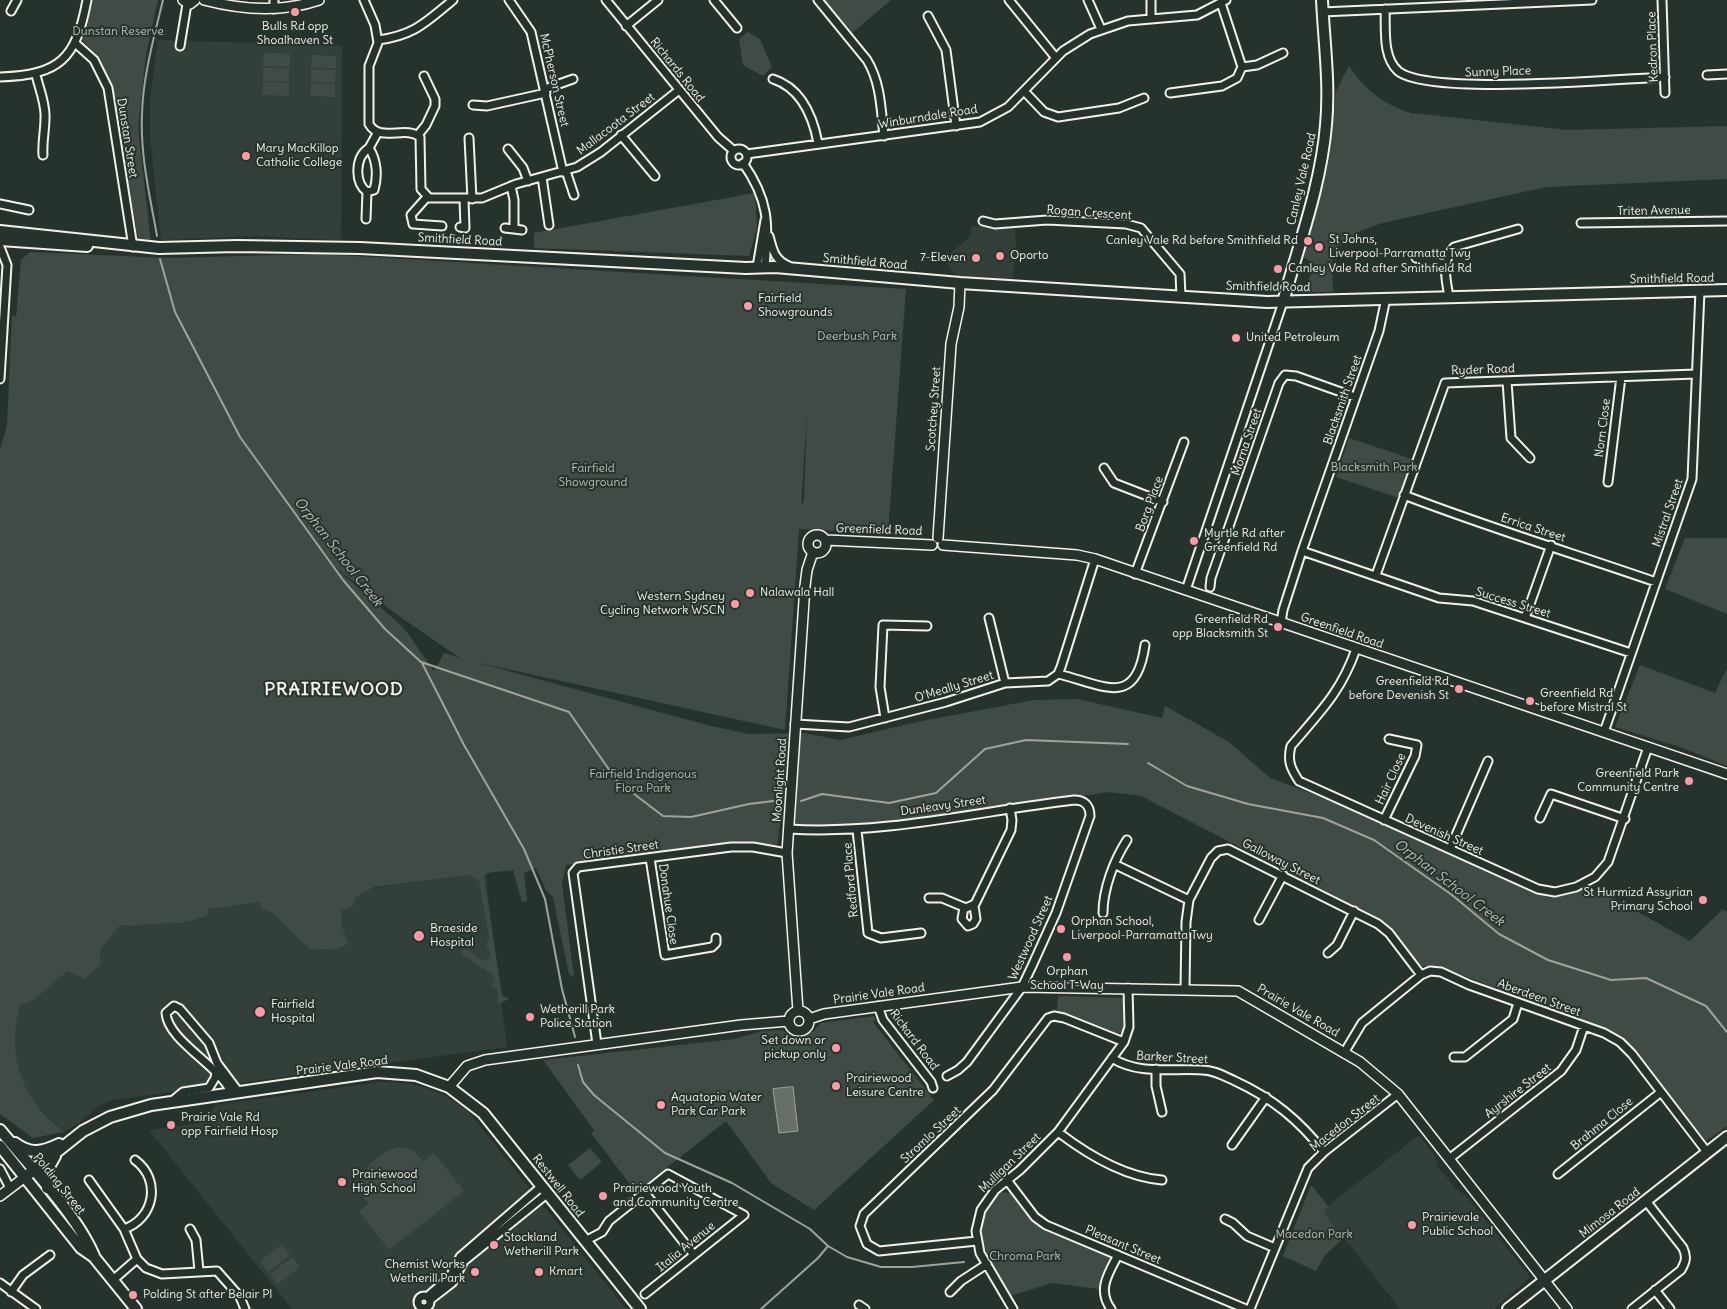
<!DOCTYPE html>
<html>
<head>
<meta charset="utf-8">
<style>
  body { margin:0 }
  canvas { display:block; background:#26332d }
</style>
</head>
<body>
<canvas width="1727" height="1309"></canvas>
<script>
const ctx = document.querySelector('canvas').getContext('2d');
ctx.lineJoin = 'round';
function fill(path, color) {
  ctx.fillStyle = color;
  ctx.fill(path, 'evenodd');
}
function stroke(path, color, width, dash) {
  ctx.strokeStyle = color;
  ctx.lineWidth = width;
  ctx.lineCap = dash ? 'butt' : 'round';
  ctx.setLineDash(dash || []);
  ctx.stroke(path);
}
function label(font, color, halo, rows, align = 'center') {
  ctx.font = font + ' Delius,sans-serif';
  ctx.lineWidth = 4;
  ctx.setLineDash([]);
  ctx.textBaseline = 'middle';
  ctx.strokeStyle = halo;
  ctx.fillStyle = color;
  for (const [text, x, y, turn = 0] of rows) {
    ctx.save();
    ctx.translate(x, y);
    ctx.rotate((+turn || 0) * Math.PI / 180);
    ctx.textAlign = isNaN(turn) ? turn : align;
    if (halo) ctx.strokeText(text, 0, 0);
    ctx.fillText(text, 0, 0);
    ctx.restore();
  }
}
const built = new Path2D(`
  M158,40l184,6 -1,194 -87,-4 -93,4 -11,-103v-39z
  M972,226l43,3 1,24 -4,27 -54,-3 -15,-18 26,-21z
  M485,873l22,174 -395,53 -14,6 -19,17 -15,9 -30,-30 -12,-22 -7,-28v-27l6,-25 86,-78z
  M381,1082l31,2 14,4 18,7 23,15 159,199h-334l-143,-179 53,-7 14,-18z
  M1419,1135l16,21 3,11 18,22 11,8 63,80 -36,32h-94l-76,-97 4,-6z`);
const green = new Path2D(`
  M93,0h65l-12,54 -8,74 13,115h-12l-30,-162 -6,-14 -20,-26z
  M824,0h67l-39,33z
  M748,32l12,7 12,28 -9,9 -20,-11 -4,-26z
  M264,53l26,1v13l-27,-1z
  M312,55l24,1v12h-25z
  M1349,66c16,24 34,38 62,47l157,17 159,-4v53l-181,8 -164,36 -24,9 -26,19 1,41h-21l-7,-5 11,-22 -14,-9 27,-97 7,-68z
  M263,68h26v14l-26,-1z
  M311,69l25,1 -1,13 -24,-1z
  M263,82l26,1v13l-27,-1z
  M311,83l24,1v13l-25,-1z
  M755,193l2,35 -8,28 -215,-8v-15z
  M30,252l139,6 151,-4 586,35 -18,244 -89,-4 -14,201 -310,-68 236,64 38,8 55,-1 36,7 82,-19 112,-21 43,-1 85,19 3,-12 64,36 41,36 75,28 205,92 41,-12 99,55 33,-32 4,3v214l-21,15 -84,-105 -184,-70h-17l-38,-45 -242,-125 -31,-4 -164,23 -110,12 -18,1 -38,-5 -3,22 -25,-3 -41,2 -145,21 -4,19 12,93 -5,-3 -16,-77 -7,-7 -10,-22 -12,5 3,28 -5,1 -9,-32 -26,3 -3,4 16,105 2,13 7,4 -11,5 -1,-14 -7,-6 5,-1 -3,-9 -31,-20 1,-4h7l14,11 6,-3 2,-5 -5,-6 3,-10 -10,-56 -10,-6 -95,12 -18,10 -4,10 -11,4 1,16 6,17 -15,6 -23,-1 -39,-37 -10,-3v-7l-52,7 -2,7 -21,6 -67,4 -18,22 -1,17 -16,14 -17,-8 -33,29 -14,5c-9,33 -6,67 14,96 7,12 20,21 30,31l-31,6 -33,-24v-665l7,-23 5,-111 4,2 5,-57zM807,411l-3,90 -3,4zM333,566l66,50 61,42 -16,-5 -10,18 -31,-44z
  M1349,438l63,21 -13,39 -63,-21z
  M1685,538h42v76l-62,-25z
  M1640,665l75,28 12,-25v98l-44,-18 -68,-21z
  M1058,996l66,2 -1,34 -6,1 -60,-22z
  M874,1016l2,3 -3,3 61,78 -120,110 -43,-27 -45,-62 -90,71 -45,-59 3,-3 -51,-70 191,-21 29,-8 18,-1 12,6 20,-4 8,-9z
  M398,1147l13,2 13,12 10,-8 30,38 -75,59 -30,-39 10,-8c-21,-22 5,-50 29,-56z
  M590,1148l12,14 -22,18 -12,-15z
  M1311,1185l17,21 -4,7 20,25 -19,17 -9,16 -33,-15z
  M1002,1192l9,1 30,35 68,27 3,4 -1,4 -12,26 -47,-6 -42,13c-18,-32 -50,-76 -8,-104z
  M282,1244l8,11 -22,17 -8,-11z
  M292,1257l8,10 -22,17 -8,-10z`);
const water = new Path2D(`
  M793,1087l5,44 -19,2 -6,-44z`);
const stream = new Path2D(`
  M157,236c-7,-40 -17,-81 -15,-122 1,-38 12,-77 21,-114
  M160,259l15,53 65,125 103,143 42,49 36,33 148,50 48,69 46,35 28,1 58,-13 32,-4
  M422,663l42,82 60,104 21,50 17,90 13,48
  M1148,763l39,23 61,18 75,14 51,22 78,55 47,39 49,26 63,20 35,-2 60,28 21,26
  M801,801l21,-7 67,9 47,-10 49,-44 41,-9 102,4
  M578,1065l5,17 11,13 71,58 67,30 78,46 18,17 19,11 34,10h31l52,-5
  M761,1309l57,-51 10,-12`);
const minor = new Path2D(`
  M364,0l11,25 3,18 -9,23v58c11,19 36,1 51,13l1,52 8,9h53l34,-14 61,-17 24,-15 78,-62
  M509,0l22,32 32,140
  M606,0l112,137 16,14
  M714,0l23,28
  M818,0l49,60c14,23 14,50 17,76
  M1009,0l47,58
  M1088,0l13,29
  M1151,0v18
  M1662,0l3,93
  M274,9v-9
  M1385,9c1,19 -3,48 13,62 30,25 220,8 267,6
  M11,11l6,-11
  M1322,12l270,-12
  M928,16l18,34 10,76
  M626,26l32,-26
  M378,40c37,-5 48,-18 75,-40
  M75,43l19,17 14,28 25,159
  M180,46l7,-42
  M1242,67l15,-2 26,-12
  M36,75c3,13 10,29 9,43 0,13 -3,24 -2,37
  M1707,75l20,-1
  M0,77c60,-2 76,-18 87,-77
  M773,79c28,9 40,38 45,64
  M545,89l28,-10
  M1024,91l20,21 14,5 61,-9 25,-10
  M1170,93l52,-7 15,-8 5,-11 -21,-64
  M473,105l14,1 59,-13
  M418,135l8,-10 9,-19v-7l-11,-23
  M621,135l34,41
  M469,138l3,61
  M369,148c-14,9 -15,34 -2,44l7,-2c4,-14 3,-30 -5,-42l9,-16
  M508,149l15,19 5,13
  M731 157a8 8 0 1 1 16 0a8 8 0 1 1-16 0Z
  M747,154l233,-32 28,-15 55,-56 27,-17 38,-13 69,-6 29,-15
  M743,163c26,37 26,61 22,104
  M566,171l8,24
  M542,177l7,48
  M427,197l-16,18 2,9 29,2
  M0,204l29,6
  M366,219l1,-27
  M983,221l12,3 52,-4 79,4 15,4 39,46 1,23
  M1581,223l146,-2
  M460,227l5,1 -1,-29
  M505,228l9,1v-29l-3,-14
  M514,229l8,1
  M769,236c4,14 5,24 20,30
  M0,247l7,18 -7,114
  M1416,258l29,6
  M757,267l8,-47
  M1449,297c-3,-18 -8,-35 5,-50l64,-18
  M1507,381l4,57 19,20
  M1104,468l10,15 49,19
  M1608,482l13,-105
  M1404,495c83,32 168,58 252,87
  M1302,551l137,47 34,3 158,52
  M1135,574l49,-132
  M1376,575l69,-192 251,-9
  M1210,587l1,-9 68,-195 6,-8 11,1 59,21
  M1186,590l97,-288
  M989,618l16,65
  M1525,618l26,-73
  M1281,623l2,-13 19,-59 77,-220 7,-33
  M1356,649c-15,43 -36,63 -65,97 -4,15 0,23 8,35l239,108 17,3 21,-5 19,-10 13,-15 40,-115
  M1058,674c46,11 78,35 87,-29
  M885,718l-5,-31 3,-62 44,1
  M795,724l54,3 97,-25 59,-19 43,-2 10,-7 3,-7 34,-108
  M1604,732l88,-253 8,-188
  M1540,818l11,-24 74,25
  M1384,820l31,-64 2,-11 -28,-6
  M789,829c95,6 191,-18 285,-29 10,0 16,5 16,16l-34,97 -24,53 -10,21 -55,75 -9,8 -11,6
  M857,830l11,103 13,5 40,-5
  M1450,849l38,-88
  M650,858l15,97 47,-8 4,-4v-5
  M1116,865l73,35
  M929,898h13l24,10 9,-4 36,-74 1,-10 -2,-12
  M964,907l-2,12 6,7 5,-2 3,-5 -2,-13
  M1103,913c0,-24 11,-53 24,-73
  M1259,920l24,-45
  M1328,953l9,-8 17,-34
  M1185,989l1,-67 3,-22 22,-42 7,-7 10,-2 150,75 11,9 32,42
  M878,1006l5,14 48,62 2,6
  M597,1044l-24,-171 5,-6 153,-20h22l34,6
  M1344,1053l18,-30 59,-48 9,-4 11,1 28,13 135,48 16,9 12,12 75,98
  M1454,1057h11l48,-38 5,-16
  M1112,1058c26,17 60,10 90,12 12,0 22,6 33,11 37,17 64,39 89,71
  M1156,1069v17l6,26
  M231,1092c-12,-27 -63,-51 -65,-79l8,-7 6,3 29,34 8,20 21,28
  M171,1102l12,-10 26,-4 6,-10 1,-7
  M1058,1132c30,23 66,45 104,48
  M1232,1145l34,-48
  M1449,1159l112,-88 15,-21 8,-24
  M0,1169l10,19
  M1558,1174l103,-82
  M89,1180l35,49 13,30 9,9 16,6 55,-3 23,26 5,12
  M1007,1180l28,37 11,8 200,84
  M645,1193l49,62
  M1225,1219l8,4 14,13 28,12
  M124,1229c30,-10 38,-49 11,-69
  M190,1229l6,11 3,31
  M585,1241l17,-9 7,-11 59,-47 76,41 -99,79
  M977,1241l-98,10 -12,-7 -7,-18 4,-12 129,-124 55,-72 6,-2 10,2 60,24
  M113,1280l24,-21
  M0,1283l36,26
  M1655,1290l15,19
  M11,1292l12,-17 27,-20
  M950,1292l11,-11 26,-17
  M418 1302a6 6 0 1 1 12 0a6 6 0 1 1-12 0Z
  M427,1297l23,-20 10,-20 82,-71
  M430,1300l22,-17 12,-22 84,-68
  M859,1305l6,4
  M1013,1309l-33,-56 -4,-22 5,-21 14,-20 25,-20 38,-38 66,-90 5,-15 -1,-39
  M1111,1309c-14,-19 -3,-35 7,-54
  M1250,1309l58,-141 16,-16 74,-58
  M1632,1309l49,-39c5,-9 6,-13 2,-22l-37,-47`);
const tertiary = new Path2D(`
  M183,0l7,4 5,-4
  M204,0c38,10 77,13 115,0
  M808 544a9 9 0 1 1 18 0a9 9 0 1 1-18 0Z
  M938,538l13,-194 8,-37 1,-24
  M826,540l106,5
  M943,545l134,10 18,4 632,215
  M789 1021a10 10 0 1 1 20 0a10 10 0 1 1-20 0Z
  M798,1011l-11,-158 18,-267 2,-16 6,-18
  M809,1019l15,-5 198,-27 216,4 122,71 38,32 169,215
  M449,1087l18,-21 18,-6 256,-35 48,-4
  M0,1196l25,-19`);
const secondary = new Path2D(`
  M0,231l159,17 78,-2 123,2 386,20 29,-1 185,16 307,19 460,-12
  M0,240l87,6
  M1283,302c16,-58 38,-117 43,-177 4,-42 -2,-83 -4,-125
  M0,1130c29,35 77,85 94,126
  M15,1143c16,12 27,9 44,1
  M0,1146l81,102 13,9 42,52
  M25,1177l58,-46 27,-14 41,-12 226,-33 39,3 33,12 34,26 157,196
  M47,1188l-1,-16 9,-16
  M1508,1309l219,-172`);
const markers = [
  [295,12,5,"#ff9aa2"],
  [246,156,5,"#ff9aa2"],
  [1308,241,5,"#ff9aa2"],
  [1319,247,5,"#ff9aa2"],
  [1000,256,5,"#ff9aa2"],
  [976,258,5,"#ff9aa2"],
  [1278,269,5,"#ff9aa2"],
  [748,306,5,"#ff9aa2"],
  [1236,338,5,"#ff9aa2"],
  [1194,541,5,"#ff9aa2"],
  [750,593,5,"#ff9aa2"],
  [735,604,5,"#ff9aa2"],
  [1278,627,5,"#ff9aa2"],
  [1459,689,5,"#ff9aa2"],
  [1530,701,5,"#ff9aa2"],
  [1689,781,5,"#ff9aa2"],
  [1703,900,5,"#ff9aa2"],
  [1061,929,5,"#ff9aa2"],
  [419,936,6,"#ff9aa2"],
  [1067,957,5,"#ff9aa2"],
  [260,1012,6,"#ff9aa2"],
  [530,1017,5,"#ff9aa2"],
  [836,1048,5,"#ff9aa2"],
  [836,1086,5,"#ff9aa2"],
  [661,1105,5,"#ff9aa2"],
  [171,1125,5,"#ff9aa2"],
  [342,1182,5,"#ff9aa2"],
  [603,1196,5,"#ff9aa2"],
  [1412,1225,5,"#ff9aa2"],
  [494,1245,5,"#ff9aa2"],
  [475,1272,5,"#ff9aa2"],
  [539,1272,5,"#ff9aa2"],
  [133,1295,5,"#ff9aa2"]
];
const poiNames = [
  ["Bulls Rd opp",295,27,"center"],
  ["Shoalhaven St",295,41,"center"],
  ["Mary MacKillop",256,149],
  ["Catholic College",256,163],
  ["St Johns,",1329,240],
  ["Liverpool-Parramatta Twy",1329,254],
  ["Canley Vale Rd before Smithfield Rd",1298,241,"right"],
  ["Oporto",1010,256],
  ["7-Eleven",966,258,"right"],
  ["Canley Vale Rd after Smithfield Rd",1288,269],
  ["Fairfield",758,299],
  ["Showgrounds",758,313],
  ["United Petroleum",1246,338],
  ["Myrtle Rd after",1204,534],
  ["Greenfield Rd",1204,548],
  ["Nalawala Hall",760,593],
  ["Western Sydney",725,597,"right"],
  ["Cycling Network WSCN",725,611,"right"],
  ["Greenfield Rd",1268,620,"right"],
  ["opp Blacksmith St",1268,634,"right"],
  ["Greenfield Rd",1449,682,"right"],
  ["before Devenish St",1449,696,"right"],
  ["Greenfield Rd",1540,694],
  ["before Mistral St",1540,708],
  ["Greenfield Park",1679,774,"right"],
  ["Community Centre",1679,788,"right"],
  ["St Hurmizd Assyrian",1693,893,"right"],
  ["Primary School",1693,907,"right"],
  ["Orphan School,",1071,922],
  ["Liverpool-Parramatta Twy",1071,936],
  ["Braeside",430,929],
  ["Hospital",430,943],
  ["Orphan",1067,972,"center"],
  ["School T-Way",1067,986,"center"],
  ["Fairfield",271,1005],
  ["Hospital",271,1019],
  ["Wetherill Park",540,1010],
  ["Police Station",540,1024],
  ["Set down or",826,1041,"right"],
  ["pickup only",826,1055,"right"],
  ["Prairiewood",846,1079],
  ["Leisure Centre",846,1093],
  ["Aquatopia Water",671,1098],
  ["Park Car Park",671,1112],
  ["Prairie Vale Rd",181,1118],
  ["opp Fairfield Hosp",181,1132],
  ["Prairiewood",352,1175],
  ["High School",352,1189],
  ["Prairiewood Youth",613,1189],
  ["and Community Centre",613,1203],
  ["Prairievale",1422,1218],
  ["Public School",1422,1232],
  ["Stockland",504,1238],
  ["Wetherill Park",504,1252],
  ["Chemist Works",465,1265,"right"],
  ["Wetherill Park",465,1279,"right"],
  ["Kmart",549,1272],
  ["Polding St after Belair Pl",143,1295]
];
const parkNames = [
  ["Dunstan Reserve",118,32],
  ["Deerbush Park",857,337],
  ["Blacksmith Park",1374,468],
  ["Fairfield",593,469],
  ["Showground",593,483],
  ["Fairfield Indigenous",643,775],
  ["Flora Park",643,789],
  ["Macedon Park",1314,1235],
  ["Chroma Park",1025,1257]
];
const streetNames = [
  ["Kedron Place",1653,47,-92],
  ["Richards Road",677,70,51],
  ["Sunny Place",1498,72,-2],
  ["McPherson Street",554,80,77],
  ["Winburndale Road",928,117,-9],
  ["Mallacoota Street",616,124,-37],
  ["Dunstan Street",127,138,81],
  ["Canley Vale Road",1302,179,-77],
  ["Triten Avenue",1654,211,-1],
  ["Rogan Crescent",1089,213,4],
  ["Smithfield Road",460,240,3],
  ["Smithfield Road",865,262,5],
  ["Smithfield Road",1672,279,-1],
  ["Smithfield Road",1268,287,1],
  ["Ryder Road",1483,370,-2],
  ["Blacksmith Street",1343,400,-71],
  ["Scotchey Street",934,409,-86],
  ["Norn Close",1603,428,-83],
  ["Morna Street",1247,442,-71],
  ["Borg Place",1150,504,-70],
  ["Mistral Street",1668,513,-71],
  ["Errica Street",1533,528,18],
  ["Greenfield Road",879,530,2],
  ["Success Street",1513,603,17],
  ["Greenfield Road",1342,631,19],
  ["O'Meally Street",954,687,-17],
  ["Hair Close",1391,779,-65],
  ["Moonlight Road",780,780,-86],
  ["Dunleavy Street",943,806,-8],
  ["Devenish Street",1444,835,24],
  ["Christie Street",621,850,-8],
  ["Galloway Street",1281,862,27],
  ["Redford Place",851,880,-95],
  ["Donahue Close",668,904,82],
  ["Westwood Street",1031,938,-66],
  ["Prairie Vale Road",879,994,-8],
  ["Aberdeen Street",1539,998,20],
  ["Prairie Vale Road",1298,1011,30],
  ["Rickard Road",914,1040,53],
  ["Barker Street",1172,1058,3],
  ["Prairie Vale Road",342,1066,-7],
  ["Ayrshire Street",1518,1091,-38],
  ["Macedon Street",1345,1123,-38],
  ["Brahma Close",1602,1124,-39],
  ["Stromlo Street",931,1135,-43],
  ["Mulligan Street",1010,1163,-44],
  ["Polding Street",59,1184,51],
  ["Restwell Road",558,1186,52],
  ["Mimosa Road",1610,1213,-38],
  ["Pleasant Street",1123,1245,23],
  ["Italia Avenue",686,1247,-39]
];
const waterNames = [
  ["Orphan School Creek",338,552,52],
  ["Orphan School Creek",1449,883,37]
];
const districtNames = [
  ["PRAIRIEWOOD",334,690]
];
fill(built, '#333f39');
fill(green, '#414b45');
fill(water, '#676f68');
stroke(water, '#9fa39b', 1);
stroke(stream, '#9fa39b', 2);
stroke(minor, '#f4f1e8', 11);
stroke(tertiary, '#f4f1e8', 12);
stroke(secondary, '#f4f1e8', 14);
stroke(minor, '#26332d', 7);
stroke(tertiary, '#26332d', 9);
stroke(secondary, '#26332d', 10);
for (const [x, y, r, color] of markers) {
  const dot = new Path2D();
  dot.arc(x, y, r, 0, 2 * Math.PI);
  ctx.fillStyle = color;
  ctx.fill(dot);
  stroke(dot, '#26332d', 2);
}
label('12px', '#f4f1e8', '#26332d', poiNames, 'left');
label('12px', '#bebfb7', '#26332d', parkNames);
label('12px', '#f4f1e8', '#26332d', streetNames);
label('italic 14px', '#bcbdb5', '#26332d', waterNames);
ctx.letterSpacing = '1px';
label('bold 18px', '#f4f1e8', '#26332d', districtNames);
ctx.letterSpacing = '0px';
</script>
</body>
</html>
